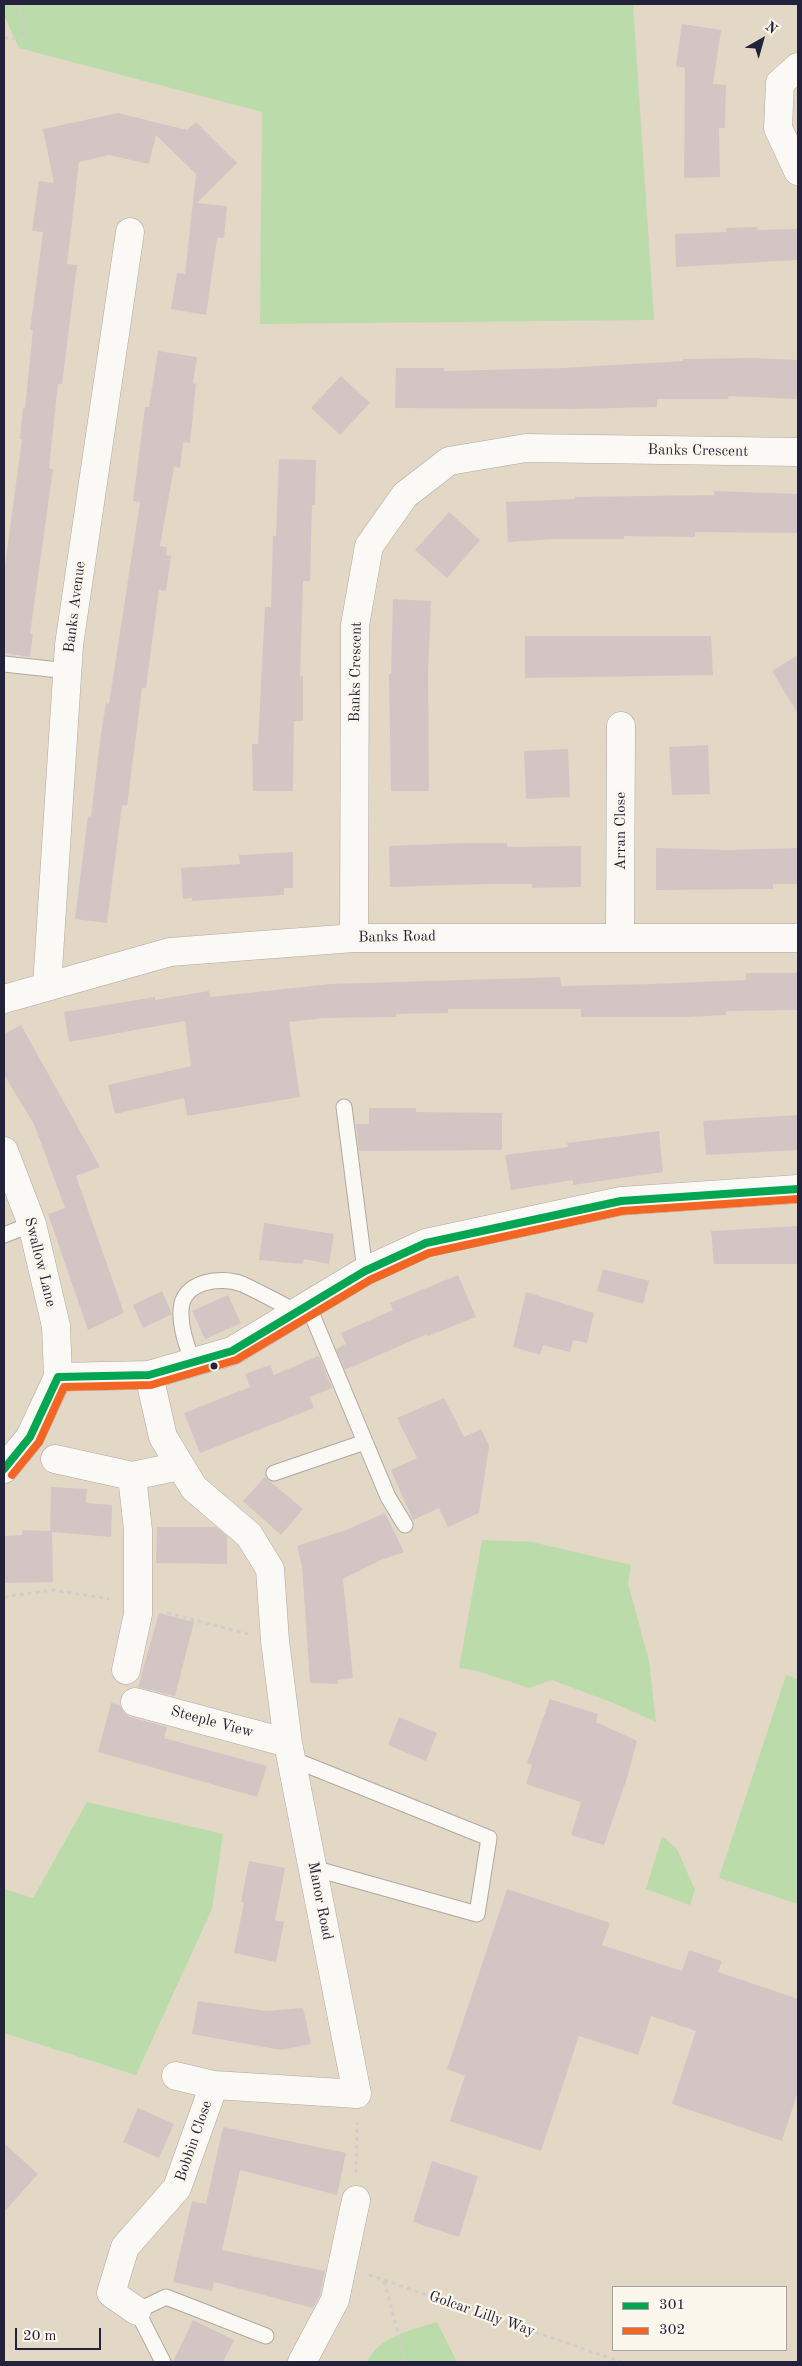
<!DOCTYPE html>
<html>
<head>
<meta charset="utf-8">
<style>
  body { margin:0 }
  #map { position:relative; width:802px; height:2366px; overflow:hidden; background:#e3d8c6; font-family:"Old Standard TT",serif }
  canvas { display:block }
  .frame { position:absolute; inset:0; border:5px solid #22223b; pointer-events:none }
  .legend { position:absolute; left:612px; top:2286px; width:175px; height:65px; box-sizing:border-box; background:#fbf7ec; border:1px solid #a4a2a5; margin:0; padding:6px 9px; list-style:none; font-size:15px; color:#22223b }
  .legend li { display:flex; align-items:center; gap:10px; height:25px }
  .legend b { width:25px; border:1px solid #a4a2a5 }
  .north { position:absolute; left:737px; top:15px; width:50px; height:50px; -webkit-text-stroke:4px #fbf7ec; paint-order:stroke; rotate:38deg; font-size:14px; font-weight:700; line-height:20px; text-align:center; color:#22223b }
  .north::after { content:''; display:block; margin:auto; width:18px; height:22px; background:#22223b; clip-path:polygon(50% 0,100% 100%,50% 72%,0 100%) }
  .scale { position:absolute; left:15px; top:2328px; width:86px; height:22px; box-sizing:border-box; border:2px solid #22223b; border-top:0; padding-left:6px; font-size:15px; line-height:18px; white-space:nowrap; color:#22223b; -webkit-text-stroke:4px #fbf7ec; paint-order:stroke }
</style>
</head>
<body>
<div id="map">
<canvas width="802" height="2366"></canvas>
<div class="frame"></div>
<ul class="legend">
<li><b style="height:6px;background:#00a651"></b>301</li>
<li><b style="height:6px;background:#f26522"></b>302</li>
</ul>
<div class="north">N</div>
<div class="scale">20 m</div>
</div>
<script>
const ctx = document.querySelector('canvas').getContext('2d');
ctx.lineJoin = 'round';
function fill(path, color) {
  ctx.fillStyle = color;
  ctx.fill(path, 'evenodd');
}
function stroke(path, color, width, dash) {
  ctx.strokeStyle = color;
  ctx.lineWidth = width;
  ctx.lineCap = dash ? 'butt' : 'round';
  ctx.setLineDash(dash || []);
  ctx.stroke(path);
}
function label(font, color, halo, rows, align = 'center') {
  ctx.font = font + ' "Old Standard TT",serif';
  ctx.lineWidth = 4.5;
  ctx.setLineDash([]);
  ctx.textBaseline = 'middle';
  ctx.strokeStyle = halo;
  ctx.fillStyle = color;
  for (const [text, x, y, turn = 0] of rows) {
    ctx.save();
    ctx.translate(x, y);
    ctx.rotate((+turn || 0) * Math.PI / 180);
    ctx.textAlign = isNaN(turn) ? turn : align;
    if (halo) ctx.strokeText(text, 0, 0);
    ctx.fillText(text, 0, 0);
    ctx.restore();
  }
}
const green = new Path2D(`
  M4,4h629l21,316 -394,4 2,-212 -243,-64 -15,-33z
  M482,1540l50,2 99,23 -3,18 21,78 7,61 -40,-18 -64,-24 -23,8 -55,-18 -15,-2z
  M786,1675l12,4v225l-79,-26z
  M87,1802l136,32 -11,75 -76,166 -132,-42v-144l29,9z
  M662,1836l15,13 18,41 -5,15 -44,-16z
  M437,2322l20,40h-90c11,-25 46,-33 70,-40z`);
const building = new Path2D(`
  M682,24l39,6 -8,54 13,1 -1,43h-6l1,49 -36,1 1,-110 -9,-2z
  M118,113l69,17 9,-8 41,41 -40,40 30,3 -3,32h-7l-11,77 -35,-6 6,-36 8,1 11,-100 -40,-39 -7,29 -40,-9 -30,7 -12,102 10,1 -15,119h-4l-9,84 4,1 -23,165h3l-3,23 -26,-4v-80l18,-134h-2l3,-31h2l8,-78h-3l13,-98 -11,-1 7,-50 15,2 -11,-54z
  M757,227l1,3 40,-1v31l-122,7 -1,-33 51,-2v-4z
  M158,351l39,6 -4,26 3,1 -6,59 -7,-1 -3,26 -6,-1 -14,79 7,1 -1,8 5,1 -5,35 -7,-1 -13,98h-4l-15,118 -5,-1 -15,118 -32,-4 13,-103 3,1 9,-76 6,-38 3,1 31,-202 -7,-1 12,-94h4z
  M754,358l44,2 -1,39 -68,-3 -1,3h-71v8l-83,2 -179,-1 1,-40h48v3l119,-3 120,-7v-2z
  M341,376l29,27 -30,32 -29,-27z
  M279,459l37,1 -1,45h-3l-2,76h-7l-3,95h3v45h-9l-1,70h-40l-1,-47h6l7,-137h6l2,-71h3z
  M714,491l84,3v39l-103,-1v5l-71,-1v3h-69l-47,3 -2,-40 69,-3v-2l139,-2z
  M449,512l31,28 -33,38 -32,-28z
  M393,599l38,2 -3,72 1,118h-38l-2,-117h2z
  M525,636h186l2,39 -188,3z
  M798,655v59l-26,-43z
  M708,745l2,49 -38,1 -3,-48z
  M568,749l2,48 -44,2 -2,-48z
  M464,843h43v4l74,-1v41l-49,1v-4h-46l-96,3 -1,-41z
  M656,848l72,2 70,-2v36h-25v5l-117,1z
  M293,852v36h-9v7l-92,6v-3l-9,1 -2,-31 59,-4 -1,-9z
  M746,973h52v37l-72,1v4l-38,2h-107v-8h-133v4l-52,1v3l-73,1 -34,4 11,75 -113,19 -3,-18 -69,16 -7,-29 83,-19 -6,-45 -116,21 -5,-30 91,-15v3l54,-9 1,6 121,-13 229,-7 1,9 91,-2 94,-4z
  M21,1025l79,142 -24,9 48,137 -36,17 -40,-116 17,-6 -31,-84 -30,-49v-41z
  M369,1108h47v4l86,1v37l-143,1 -3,-27h13z
  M798,1115v35l-92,5 -3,-34z
  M659,1131l4,41 -90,13v-5l-62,10 -6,-35 63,-8 -1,-4z
  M264,1223l70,11 -5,30 -25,-5 -1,5 -44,-4z
  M798,1226v38h-84l-3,-33z
  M603,1269l46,12 -6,23 -46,-13z
  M458,1275l18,42 -48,19 -1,-2 -82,36 -9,-21 10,-5 -5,-11 52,-23 -3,-7z
  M162,1291l10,23 -29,14 -10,-23z
  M526,1292l68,21 -7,30 -14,-3 -3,12 -27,-7 -3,10 -27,-8z
  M228,1295l13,28 -36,16 -13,-28z
  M319,1356l13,32 -22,9 4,11 -114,45 -16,-40 66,-26 -5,-13 25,-9 4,10z
  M444,1398l20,39 17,-8 8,17 -10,67 -31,14 -9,-19 -26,12 -22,-50 26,-12 -20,-40z
  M265,1477l38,32 -22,26 -38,-34z
  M51,1487l36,2 -1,14 26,2 -1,32 -59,-5 1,50 -49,1v-47l18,-1v-5l28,1z
  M385,1513l19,39 -23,8 -38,19 10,99 -15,2v4l-28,-1 -8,-117 -5,-20 49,-16z
  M157,1527h59l11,9v28l-71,-1z
  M159,1613l35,9 -19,74 -37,-9z
  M550,1699l48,15 -2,8 41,19 -10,37 -23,67 -33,-10 10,-33 -55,-18 6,-19 -5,-2z
  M111,1703l9,2 4,8 6,4 37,10 -3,11 103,28 -10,31 -159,-45z
  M399,1717l38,16 -11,28 -38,-16z
  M249,1861l36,7 -10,52 9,2 -8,40 -42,-9 10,-50 -3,-1z
  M507,1889l103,34 -8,22 80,26 7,-21 33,11 -4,11 80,27v92l-16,50 -110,-37 24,-73 -45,-15 -13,39 -59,-19 -38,115 -91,-30 15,-45 -18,-7z
  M198,2001l68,10 37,-3 8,36 -30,6 -89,-16z
  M138,2108l36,16 -15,34 -36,-16z
  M223,2127l123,26 -9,42 -97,-25 -18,80 103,21 -5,24 -7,13 -99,-26 -2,9 -39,-9 19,-81 14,3z
  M4,2143l34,31 -34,38z
  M432,2161l46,15 -19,61 -46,-15z
  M193,2320l41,20 -11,22h-50z`);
const path = new Path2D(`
  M4,38l23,1 -11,-35
  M4,1597l49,-7 56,9
  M167,1613l81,21
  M356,2173l1,-51
  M369,2275l253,87
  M384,2281l22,81`);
const lane = new Path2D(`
  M4,664l64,7
  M344,1107l21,164
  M4,1235l28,-11
  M308,1305l80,192 17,28
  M193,1363c-6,-17 -13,-35 -12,-53 1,-29 39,-34 61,-26 18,8 37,19 55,28
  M274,1473l91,-31
  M292,1759l197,79 -12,76 -164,-46
  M163,2362l-26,-51 29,-14 100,39`);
const street = new Path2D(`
  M798,67l-18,16 -2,45 20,43
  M620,937l1,-211
  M354,938l1,-313 14,-79 36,-51 44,-34 77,-13 272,4
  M47,986l22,-341 61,-413
  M4,999l166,-47 184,-14h444
  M149,1375l14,62 31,51 55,47 21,34 5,72 13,102 69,351 -143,-9 -38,-9
  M55,1459l77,17 48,-10
  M126,1670l12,-56v-84l-6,-54
  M135,1702l153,41
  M137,2311l-26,-18 14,-46 52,-59 37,-103
  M302,2362l33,-62 21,-100`);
const secondary = new Path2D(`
  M4,1151l28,73 24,102 2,51 -28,60 -26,32
  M58,1377l91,-2 83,-24 133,-80 61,-28 195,-42 177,-12`);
const bus1 = new Path2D(`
  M4,1469l26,-32 28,-60 91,-2 83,-24 133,-80 61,-28 195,-42 177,-12`);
const bus2 = new Path2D(`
  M12,1475l27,-33 25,-55 87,-2 85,-25 134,-80 59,-27 193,-42 176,-12`);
const markers = [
  [214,1366,4.5,"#22223b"]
];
const streetNames = [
  ["Banks Crescent",698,451,1],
  ["Banks Avenue",75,607,-83],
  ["Banks Crescent",356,672,-89],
  ["Arran Close",621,831,-90],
  ["Banks Road",397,937,-1],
  ["Swallow Lane",40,1262,76],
  ["Steeple View",212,1722,15],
  ["Manor Road",320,1901,79],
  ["Bobbin Close",194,2141,-71],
  ["Golcar Lilly Way",482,2314,19]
];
fill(green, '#bbdbaa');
fill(building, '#d3c5c4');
stroke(lane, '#aea89f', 17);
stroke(street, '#aea89f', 29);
stroke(secondary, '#aea89f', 29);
stroke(path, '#d0cecb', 3, [4, 4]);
stroke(lane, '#fbf9f6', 15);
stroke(street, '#fbf9f6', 28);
stroke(secondary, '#fbf9f6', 28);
stroke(bus1, '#00a651', 8);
stroke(bus2, '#f26522', 8);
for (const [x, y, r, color] of markers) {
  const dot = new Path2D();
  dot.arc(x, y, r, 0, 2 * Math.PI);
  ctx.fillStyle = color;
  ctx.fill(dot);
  stroke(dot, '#fbf7ec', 2);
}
label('15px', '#22223b', '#fbf7ec', streetNames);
</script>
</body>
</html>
